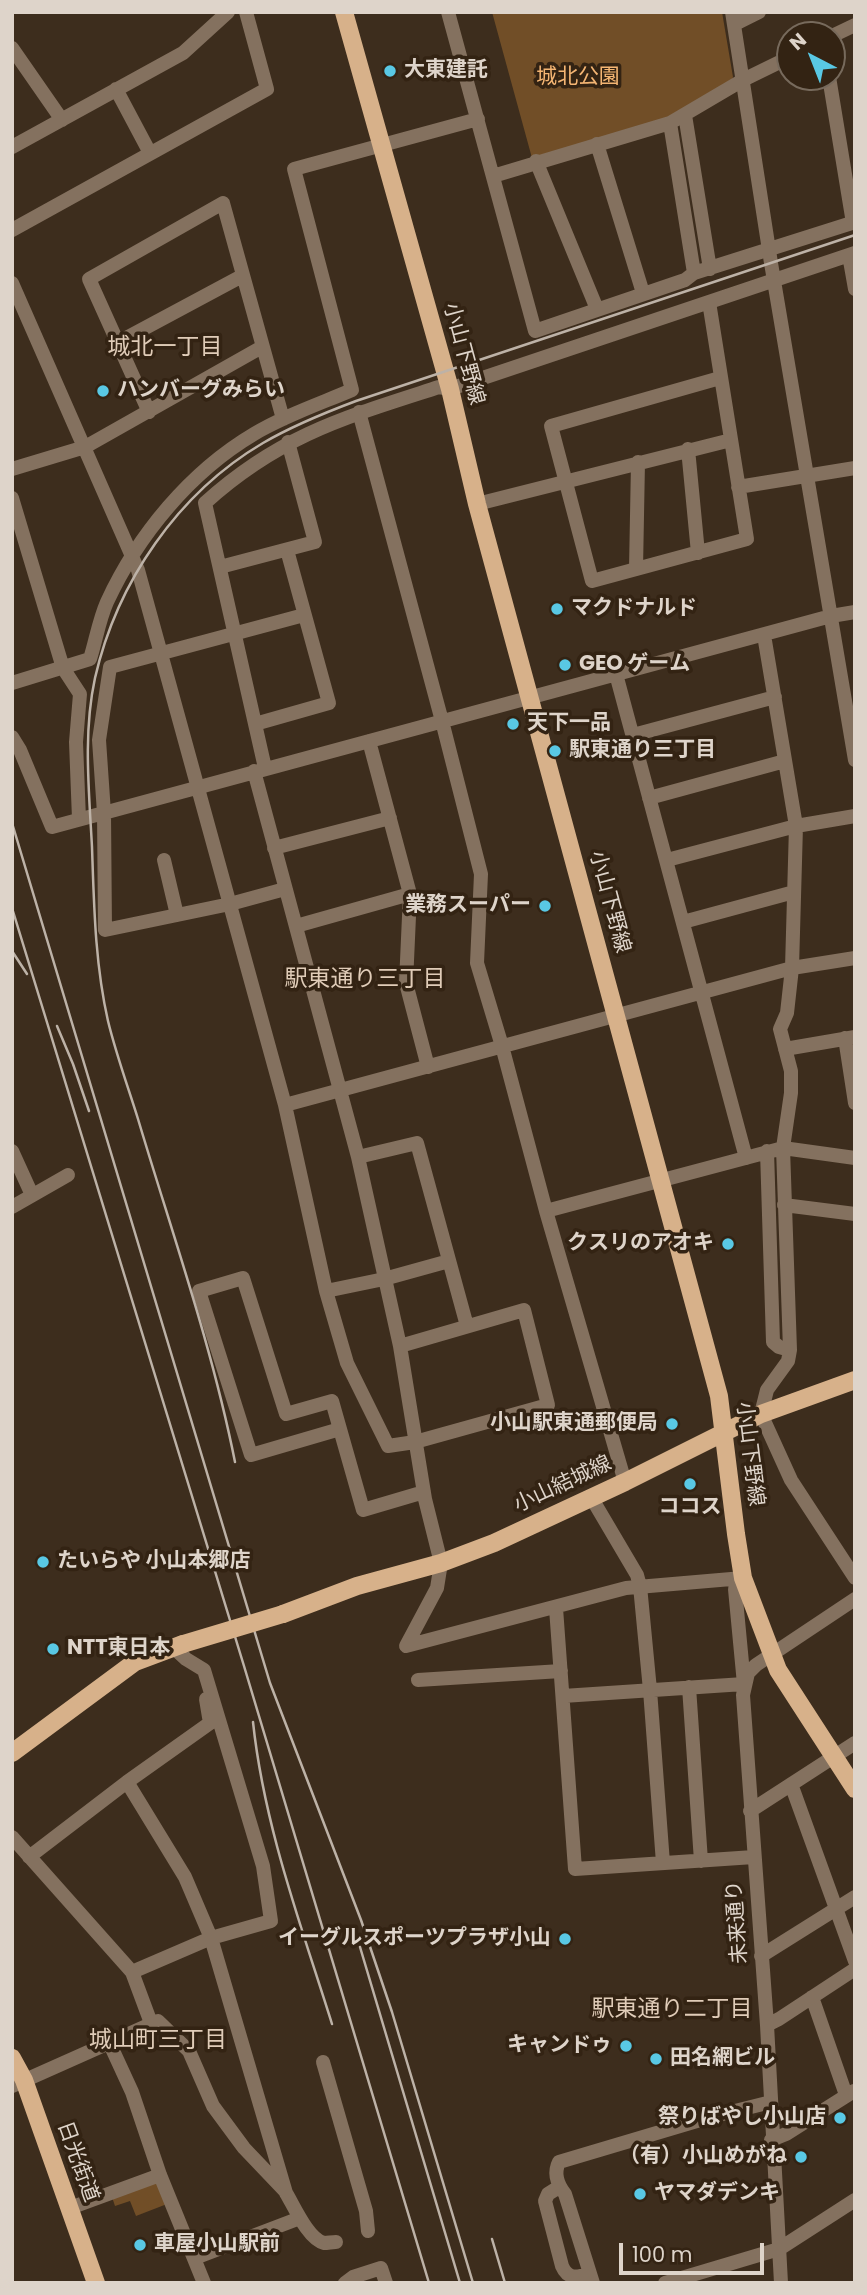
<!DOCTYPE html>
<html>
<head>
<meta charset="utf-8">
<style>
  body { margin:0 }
  #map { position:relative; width:867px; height:2295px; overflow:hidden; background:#3d2d1d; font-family:Poppins,sans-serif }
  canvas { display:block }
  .frame { position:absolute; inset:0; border:14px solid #ded4ca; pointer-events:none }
  .north { position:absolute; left:776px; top:21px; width:70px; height:70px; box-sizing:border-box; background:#332313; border:2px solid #776a5c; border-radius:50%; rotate:318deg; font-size:19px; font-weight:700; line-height:28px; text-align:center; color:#ded4ca }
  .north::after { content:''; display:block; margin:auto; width:24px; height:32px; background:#59c8e4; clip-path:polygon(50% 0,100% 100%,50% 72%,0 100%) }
  .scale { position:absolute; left:619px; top:2243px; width:145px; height:32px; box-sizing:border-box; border:4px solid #ded4ca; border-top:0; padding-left:9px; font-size:21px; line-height:24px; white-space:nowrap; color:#ded4ca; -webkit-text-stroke:5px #332313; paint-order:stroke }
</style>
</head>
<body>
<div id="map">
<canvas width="867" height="2295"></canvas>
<div class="frame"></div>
<div class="north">N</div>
<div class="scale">100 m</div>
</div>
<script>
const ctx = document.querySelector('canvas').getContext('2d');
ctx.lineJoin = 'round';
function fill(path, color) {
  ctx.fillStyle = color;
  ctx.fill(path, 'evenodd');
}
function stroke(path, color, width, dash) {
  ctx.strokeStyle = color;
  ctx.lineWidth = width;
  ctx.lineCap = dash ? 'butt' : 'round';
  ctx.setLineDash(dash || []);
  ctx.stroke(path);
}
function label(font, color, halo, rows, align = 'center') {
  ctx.font = font + ' Poppins,"Noto Sans JP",sans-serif';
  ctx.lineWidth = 7;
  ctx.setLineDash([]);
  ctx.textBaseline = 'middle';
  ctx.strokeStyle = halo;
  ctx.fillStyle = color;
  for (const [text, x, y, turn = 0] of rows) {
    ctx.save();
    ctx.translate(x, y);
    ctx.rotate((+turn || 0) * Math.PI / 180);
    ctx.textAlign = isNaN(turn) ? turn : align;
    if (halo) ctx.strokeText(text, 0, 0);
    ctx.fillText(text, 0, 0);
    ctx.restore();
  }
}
const green = new Path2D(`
  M492,12h230l11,65 -2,6 -54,32 -145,43z
  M152,2181l7,4 8,19 -31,12 -6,-15 -15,5 -3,-9z`);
const minor = new Path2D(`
  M448,12l87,319 150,-51 9,-7 161,-51
  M732,12l39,251 84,497
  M735,24l24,-12
  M832,36l23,-11
  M12,48l50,72
  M829,77l24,146
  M116,89l34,64
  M685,115l25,154
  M670,123l24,150
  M597,144l46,149
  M12,147l171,-94 45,-41
  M536,161l61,148
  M493,176l177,-53 73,-43 47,-23
  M12,230l255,-141 -21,-77
  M849,255l6,34
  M12,283l126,287 147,535 41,186 21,72 41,83 27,-4 133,-37 -24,-95 -124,36
  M709,302l38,237 -155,42 -41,-155 169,-48
  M117,343l125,-67
  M149,412l-60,-133 134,-76 60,216
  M359,412l83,309 39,153 -4,89 25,83 44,165 79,271
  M688,449l10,104
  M12,469l73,-22 177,-100
  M738,487l117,-19
  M12,498l51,170 17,26 -4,48 3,77
  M477,504l254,-64
  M220,567l95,-25 -27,-100
  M636,569l2,-107
  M764,635l32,191 -4,142 -5,45 -7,16 11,42v22l-8,55 7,202 -2,11 -21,29 -6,24 30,66 64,98
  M616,674l130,484
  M12,683l78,-24c6,-19 9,-39 17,-57 31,-67 83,-130 147,-168 30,-18 65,-30 98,-44l-58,-221 184,-50
  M255,724l74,-21 -42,-153
  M633,735l142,-38
  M12,737l8,13 32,77 779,-211 24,-4
  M369,741l41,153 -4,89 22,84
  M265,768l-60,-265c75,-68 141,-86 234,-116l11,2 405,-136
  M254,771l104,386 42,189 25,153 16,64 -4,25 -31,58 220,-58 117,-10
  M649,798l136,-37
  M274,848l116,-30
  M164,860l13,55
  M667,860l129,-34 59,-10
  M285,889l-55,15 -125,26 -1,-117 -5,-73 11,-73 194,-52
  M683,922l111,-30
  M296,926l114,-32
  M845,1038l10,65
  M785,1049l70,-12
  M285,1105l507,-137 63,-10
  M12,1151l20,44
  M767,1151l6,191 6,5 11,3
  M358,1157l59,-14 50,183
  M784,1205l71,9
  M12,1207l56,-32
  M546,1211l237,-63 72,10
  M326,1291l58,-12 65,-18
  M340,1429l-89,26 -52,-164 44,-13 43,136 46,-13 31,109 61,-18
  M591,1497l46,78 3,11 10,104 13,173
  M556,1608l19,261 179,-12
  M418,1680l143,-9
  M689,1687l12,174
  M563,1696l181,-12 -9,-95 8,-11
  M127,1782l58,95 26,61 75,255c8,13 22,46 38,50 4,0 8,-1 12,-1
  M791,1784l64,177
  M750,1811l105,-68
  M12,1837l120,135 19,51
  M29,1857l98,-75 83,-59 -4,-24
  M761,1956l94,-59
  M132,1972l79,-34 60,-17 -8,-55 -59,-196 -18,-11 -13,-12
  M812,1997l34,98
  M767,2025l12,-6 76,-50
  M109,2042l23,50 28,83 44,108
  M323,2062l43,149 2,20
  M12,2086l146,-65 31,30 24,55 31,42 40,42
  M771,2140l15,-6 68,-43
  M559,2187l-11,7 -3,7 17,65c6,14 15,11 28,8
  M70,2208l90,-33
  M195,2258l105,-40
  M345,2283l8,-6 28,-9 5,15
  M593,2283l-28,-89c-7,-9 -12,-20 -6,-32l148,-44 64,-16
  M665,2283l114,-34 76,-49
  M781,2283l-14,-258 -24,-330 5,-22 8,-8 99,-66`);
const major = new Path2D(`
  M344,12l106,377 27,115 242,892 17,138 7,44 35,92 77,119
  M283,1614l74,-28 84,-23 53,-20 131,-61 136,-68 94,-34
  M12,1753l123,-91 48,-18
  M12,2058l12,22 72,203`);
const rail = new Path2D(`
  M12,823l258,860 91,237 31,92 81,271
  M12,908l232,758 185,617
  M12,951l15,23
  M57,1026l16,38 16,47
  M235,1462c-23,-116 -63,-229 -97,-343 -10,-32 -22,-65 -30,-98 -13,-57 -14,-116 -16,-174 -3,-56 -9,-114 3,-169 22,-96 83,-185 168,-235 29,-17 61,-30 93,-42l499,-166
  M253,1722c11,104 48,203 79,302
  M360,1947l100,336
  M492,2239l13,44`);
const majorBridge = new Path2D(`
  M183,1644l100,-30`);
const markers = [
  [390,71,7,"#59c8e4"],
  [103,391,7,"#59c8e4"],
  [557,609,7,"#59c8e4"],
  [565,665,7,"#59c8e4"],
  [513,724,7,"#59c8e4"],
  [555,751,7,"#59c8e4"],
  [545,906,7,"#59c8e4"],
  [728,1244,7,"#59c8e4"],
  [672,1424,7,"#59c8e4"],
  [690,1484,7,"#59c8e4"],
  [43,1562,7,"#59c8e4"],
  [53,1649,7,"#59c8e4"],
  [565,1939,7,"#59c8e4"],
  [626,2046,7,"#59c8e4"],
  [656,2059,7,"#59c8e4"],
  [840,2118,7,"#59c8e4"],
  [801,2157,7,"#59c8e4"],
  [640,2194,7,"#59c8e4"],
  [140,2245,7,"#59c8e4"]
];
const poiNames = [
  ["大東建託",404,71],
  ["ハンバーグみらい",117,391],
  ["マクドナルド",571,609],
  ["GEO ゲーム",579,665],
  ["天下一品",527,724],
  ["駅東通り三丁目",569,751],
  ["業務スーパー",531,906,"right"],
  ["クスリのアオキ",714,1244,"right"],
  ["小山駅東通郵便局",658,1424,"right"],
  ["ココス",690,1508,"center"],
  ["たいらや 小山本郷店",57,1562],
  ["NTT東日本",67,1649],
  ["イーグルスポーツプラザ小山",551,1939,"right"],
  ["キャンドゥ",612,2046,"right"],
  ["田名網ビル",670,2059],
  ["祭りばやし小山店",826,2118,"right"],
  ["（有）小山めがね",787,2157,"right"],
  ["ヤマダデンキ",654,2194],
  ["車屋小山駅前",154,2245]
];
const parkNames = [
  ["城北公園",578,78]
];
const streetNames = [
  ["小山下野線",463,354,75],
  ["小山下野線",609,902,75],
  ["小山下野線",749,1454,83],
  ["小山結城線",563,1485,-25],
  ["未来通り",738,1922,-94],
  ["日光街道",77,2162,70]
];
const neighbourhoodNames = [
  ["城北一丁目",165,348],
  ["駅東通り三丁目",365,980],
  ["駅東通り二丁目",672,2010],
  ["城山町三丁目",158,2041]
];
fill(green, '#714e27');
stroke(minor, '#84715f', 14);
stroke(major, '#d7b18a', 18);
stroke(rail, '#bdb2a7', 2.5);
stroke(majorBridge, '#d7b18a', 18);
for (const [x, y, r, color] of markers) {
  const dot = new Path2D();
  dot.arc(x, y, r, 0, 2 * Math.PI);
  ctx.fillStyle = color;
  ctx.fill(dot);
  stroke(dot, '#332313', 2.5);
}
label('bold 21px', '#ded4ca', '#332313', poiNames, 'left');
label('21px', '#f4b573', '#332313', parkNames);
label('21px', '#ded4ca', '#332313', streetNames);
label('23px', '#e0ccb8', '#332313', neighbourhoodNames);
</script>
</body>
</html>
